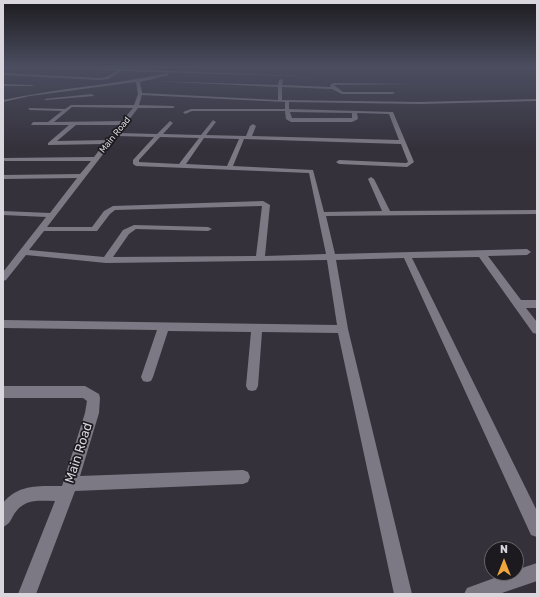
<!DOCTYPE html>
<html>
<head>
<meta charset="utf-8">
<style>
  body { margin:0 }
  #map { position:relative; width:540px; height:597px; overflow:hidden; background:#35313b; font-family:Rubik,sans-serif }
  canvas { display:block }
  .frame { position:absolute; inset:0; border:4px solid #d9d7dd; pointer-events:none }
  .north { position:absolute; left:484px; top:541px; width:40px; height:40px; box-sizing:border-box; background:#1c1a1f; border:1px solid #68666b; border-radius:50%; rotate:0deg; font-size:11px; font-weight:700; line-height:16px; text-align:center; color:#d9d7dd }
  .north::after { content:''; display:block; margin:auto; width:14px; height:18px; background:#f0a63f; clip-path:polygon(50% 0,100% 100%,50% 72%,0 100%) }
</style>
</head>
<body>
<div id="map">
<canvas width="540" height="597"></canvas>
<div class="frame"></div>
<div class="north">N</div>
</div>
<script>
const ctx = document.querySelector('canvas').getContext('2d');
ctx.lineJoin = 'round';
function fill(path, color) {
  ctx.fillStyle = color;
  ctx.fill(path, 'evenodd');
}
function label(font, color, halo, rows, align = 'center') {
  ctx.font = font + ' Rubik,sans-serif';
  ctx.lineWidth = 3.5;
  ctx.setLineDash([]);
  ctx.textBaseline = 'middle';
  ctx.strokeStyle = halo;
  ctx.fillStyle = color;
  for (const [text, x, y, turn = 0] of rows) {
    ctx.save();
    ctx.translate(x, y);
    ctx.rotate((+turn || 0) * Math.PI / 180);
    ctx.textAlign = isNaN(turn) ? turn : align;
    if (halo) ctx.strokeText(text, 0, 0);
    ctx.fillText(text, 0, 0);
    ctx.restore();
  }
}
const minor = new Path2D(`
  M37,67h29l259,10 -204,-6 -13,8 -8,1 -97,-5v-2l97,5 6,-1 11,-6z
  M168,73l1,2 -29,7 2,11 136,7v-13l-127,-6 127,4 1,-5 2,-1 2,1 -1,5 48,2 1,-3 3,-1 81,1 -81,1 9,7h52l-2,2h-51l-10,-5 -50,-2v13l138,2 117,-3v2l-117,3 -131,-2v7l104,3 21,50 -7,5 -68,-3 -3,-2 3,-2 67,3 2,-1 -7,-18 -157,-5 -11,27 80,4 11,42 58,-1 -14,-32 3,-2 3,2 16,32 147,-1v4l-211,2 9,38 192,-5 4,3 -4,3 -39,1 33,44h16v8h-11l11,14v12l-4,-1 -54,-76 -67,1 125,253v26l-6,-2 -127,-277 -68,2 12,69 64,265h-18l-56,-261 -76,-1 -4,54 -2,4 -4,1 -4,-1 -2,-4 5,-54 -83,-1 -15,46 -2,4 -4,1 -4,-1 -2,-4 16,-47 -154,-2v-8l334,5 -10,-65 -221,3 -80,-8 -20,25 -3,1v-9l43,-55 -43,-2v-4l47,2 27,-35 -74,1v-4l77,-1 11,-13h-86l-2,-1v-2l91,-1 10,-13 -56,1v-2l21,-18h-38l2,-3h15l14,-11 -32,-1 -2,-2 37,1 6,-4h63l4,-11 -2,-12 -106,14 -27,6v-2c55,-12 111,-15 165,-27zM142,95l143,7v7h-94l-8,3 2,2 7,-3h93l1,8 5,3h61l6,-3 -1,-6 32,1 10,26 -147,-4 4,-10 -3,-2 -3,2 -4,10 -40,-1 10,-13 -3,-2 -12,15 -38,-1 10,-11 -3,-2 -13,13 -38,-1 19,-25h35l2,-1 -2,-1 -34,-1zM72,107l61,1 -11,13 -68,1zM290,112l62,1v5h-60zM76,125h44l-13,15 -50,1zM117,136l37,1 -21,23v4l3,2 173,7 17,81 -61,2 5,-51 -7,-4 -150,5 -9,5 -12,16h-45zM160,137l39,1 -20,26 -40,-2v-2zM204,138l35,1 -12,27 -41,-2zM262,206l-6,50 -143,1 16,-23 7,-5 72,2 4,-2 -4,-2 -74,-2 -11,5 -19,27 -75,-7 15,-19h53l13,-17 5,-4z
  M3,84l29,1 2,1h-31z
  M92,94l2,2 -48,4 -2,-1z
  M3,386h82l14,8 1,4 -1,15 -19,63 163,-6 5,2 2,5 -2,5 -5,2 -168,7 -39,103h-18l37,-93c-18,0 -31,-3 -42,15 -3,6 -4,8 -10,11v-24c15,-19 36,-17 59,-17l23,-73 2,-12 -4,-3h-80z
  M537,563v18l-38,13h-35l3,-6 41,-15h8v-3z`);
const farStreetnames = [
  ["Main Road",115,135,-51]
];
const nearStreetnames = [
  ["Main Road",79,453,-72]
];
fill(minor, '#7d7984');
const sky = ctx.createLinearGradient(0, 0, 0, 150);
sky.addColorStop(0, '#1d1b20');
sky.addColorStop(0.45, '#4b4e60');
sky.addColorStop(1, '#4b4e6000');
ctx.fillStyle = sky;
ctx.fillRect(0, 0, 540, 150);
label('9px', '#d9d7dd', '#1c1a1f', farStreetnames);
label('13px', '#d9d7dd', '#1c1a1f', nearStreetnames);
</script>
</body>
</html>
